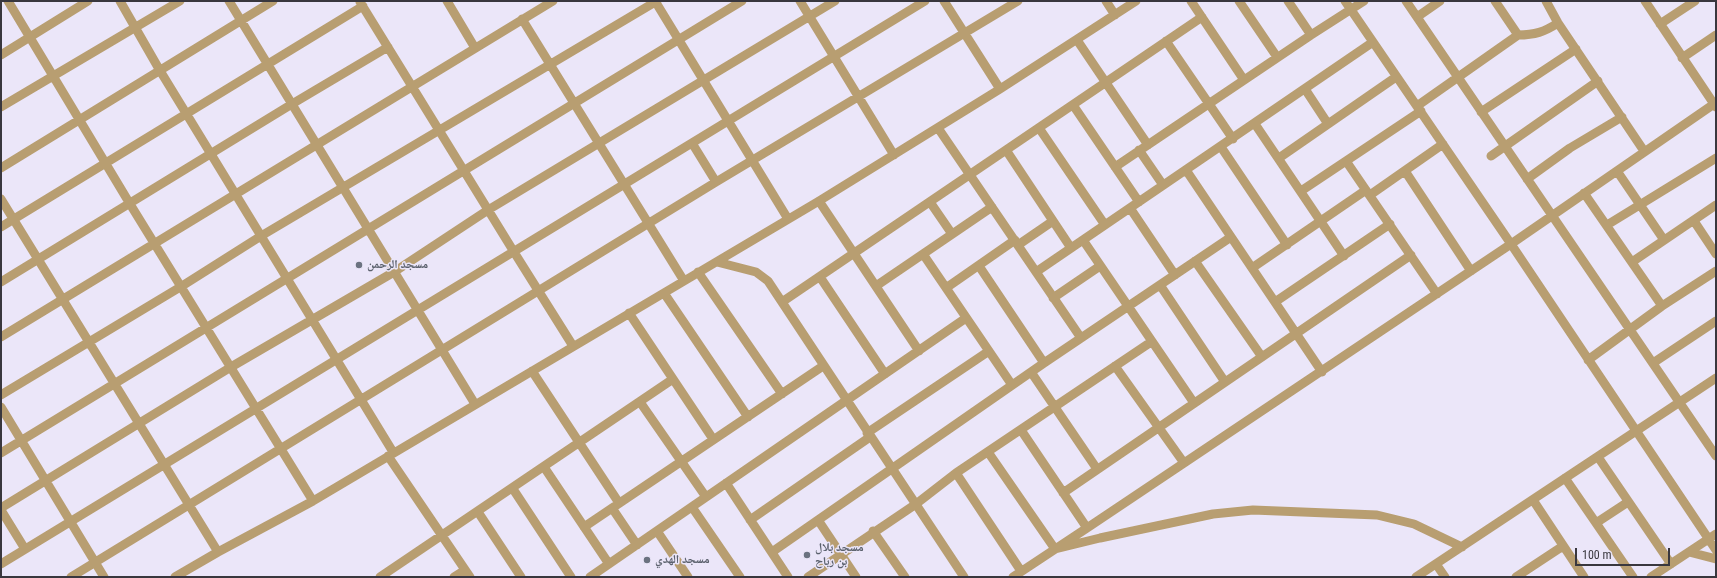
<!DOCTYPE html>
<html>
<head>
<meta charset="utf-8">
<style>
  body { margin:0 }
  #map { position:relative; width:1717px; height:578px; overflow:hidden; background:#ebe6f9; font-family:"Roboto Condensed",sans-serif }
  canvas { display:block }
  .frame { position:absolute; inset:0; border:2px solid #39373e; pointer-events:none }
  .scale { position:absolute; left:1575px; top:548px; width:95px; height:18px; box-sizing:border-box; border:2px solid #39373e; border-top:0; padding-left:5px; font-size:12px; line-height:14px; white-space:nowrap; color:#39373e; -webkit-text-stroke:3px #ebe6f9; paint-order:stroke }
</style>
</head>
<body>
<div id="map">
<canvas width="1717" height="578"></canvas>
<div class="frame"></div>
<div class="scale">100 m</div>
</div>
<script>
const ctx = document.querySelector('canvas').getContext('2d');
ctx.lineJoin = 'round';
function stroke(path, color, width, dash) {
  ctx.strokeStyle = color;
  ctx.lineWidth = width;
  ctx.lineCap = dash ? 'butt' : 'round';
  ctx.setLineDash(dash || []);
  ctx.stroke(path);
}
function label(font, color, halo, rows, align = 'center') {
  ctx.font = font + ' "Roboto Condensed","Noto Naskh Arabic",sans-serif';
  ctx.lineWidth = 3;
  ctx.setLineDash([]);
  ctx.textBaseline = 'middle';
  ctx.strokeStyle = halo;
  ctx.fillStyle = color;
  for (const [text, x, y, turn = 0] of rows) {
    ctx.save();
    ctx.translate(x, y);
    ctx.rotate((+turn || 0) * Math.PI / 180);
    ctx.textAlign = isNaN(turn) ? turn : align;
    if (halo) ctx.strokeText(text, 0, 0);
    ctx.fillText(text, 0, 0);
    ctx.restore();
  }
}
const minor = new Path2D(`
  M8,1l122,203 183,297
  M120,1l39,68 234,383
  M229,1l246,403
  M447,1l28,47
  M655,1l133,218
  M800,1l94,154
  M944,1l56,88
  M1106,1l9,14
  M1191,1l53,79
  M1239,1l38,56
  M1288,1l23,34
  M1345,1l166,243 205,306
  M1406,1l310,455
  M1495,1l23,34
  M1546,1l12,22 86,128
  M1645,1l71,106
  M360,2l154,250 59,94
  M1417,17l23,-16
  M522,19l162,262
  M1660,24l35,-23
  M1077,40l71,105
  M1166,41l67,98
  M1,55l87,-54
  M1682,58l34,-23
  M1305,89l23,35
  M1073,105l66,97
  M1417,106l101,-71c17,0 26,-3 40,-12
  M1,107l179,-106
  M1481,112l95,-63
  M1255,124l89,132
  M938,128l143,210
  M1039,128l66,97
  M692,143l24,39
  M1221,147l66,98
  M1006,150l65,98
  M1139,150l24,35
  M1491,156l107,-75
  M1279,158l117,-81
  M1346,161l91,133
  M1115,167l196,-132 53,-34
  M1,168l272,-167
  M1186,170l136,202
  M1405,171l66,100
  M1617,171l47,69
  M1527,179l43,-31 52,-31
  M1301,191l120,-80
  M1584,193l78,113
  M1370,195l73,-51
  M1,199l217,353 95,-51 506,-300 181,-112 136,-88
  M819,201l100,150
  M930,202l22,32
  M1130,208l45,67
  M1694,221l22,33
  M1607,225l109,-67
  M1,227l362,-221
  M1083,240l111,163
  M1018,245l35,-24
  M923,254l89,131
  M1195,261l67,96
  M717,262l39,10 12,9 196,296
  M1632,262l84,-57
  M979,266l65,97
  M1252,268l114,-78
  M698,272l84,122
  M1036,272l337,-230
  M820,277l65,97
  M1,282l291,-178 96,-57
  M1160,285l65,97
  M876,286l116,-79
  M946,288l69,-48
  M664,293l84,124
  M1053,298l47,-32
  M782,302l420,-285
  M1275,302l115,-78
  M629,313l84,126
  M1,337l552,-336
  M1588,360l74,-54 54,-35
  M1653,363l63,-42
  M1115,366l69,97
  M532,371l87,132
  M1031,372l66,97
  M1,395l181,-109 79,-50 396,-235
  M640,402l66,95
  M1,407l103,170
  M867,433l122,-82
  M988,452l67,97
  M1,453l741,-452
  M388,456l82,121
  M1598,457l73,107
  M544,467l65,97
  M956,473l65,98
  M1565,478l31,45
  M726,483l62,94
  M513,489l58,88
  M1063,493l348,-238
  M1533,500l51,77
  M1628,502l-32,21 37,54
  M692,507l48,70
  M1,508l230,-141 163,-95 94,-62 347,-209
  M612,508l25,37
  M1,510l24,39
  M478,512l43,65
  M750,520l120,-83
  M818,520l38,57
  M584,527l239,-161
  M1087,528l424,-284 203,-140
  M657,531l31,46
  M873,531l32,46
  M1055,549l45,-11 113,-24 40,-4 124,5 37,9 48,23
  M772,552l272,-189 187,-126
  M1689,552l27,7
  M1,564l924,-563
  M1436,564l9,13
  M71,577l645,-395 302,-181
  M175,577l43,-25
  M380,577l293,-198
  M454,577l11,-7
  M590,577l376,-259
  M808,577l108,-73 40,-31 195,-131
  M1013,577l74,-49 -66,-98
  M1416,577l300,-199
  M1516,577l47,-31
  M1651,577l65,-43`);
const markers = [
  [359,265,4,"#6b7280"],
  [807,555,4,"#6b7280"],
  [647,560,4,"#6b7280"]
];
const worshipNames = [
  ["مسجد الرحمن",367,265],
  ["مسجد بلال",815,548],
  ["بن رباح",815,562],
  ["مسجد الهدي",655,560]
];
stroke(minor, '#b89e71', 9);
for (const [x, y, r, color] of markers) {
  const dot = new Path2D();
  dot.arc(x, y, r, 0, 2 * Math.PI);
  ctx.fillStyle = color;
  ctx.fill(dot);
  stroke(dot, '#ebe6f9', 1.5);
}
label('bold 12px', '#5b616d', '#ebe6f9', worshipNames, 'left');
</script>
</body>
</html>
